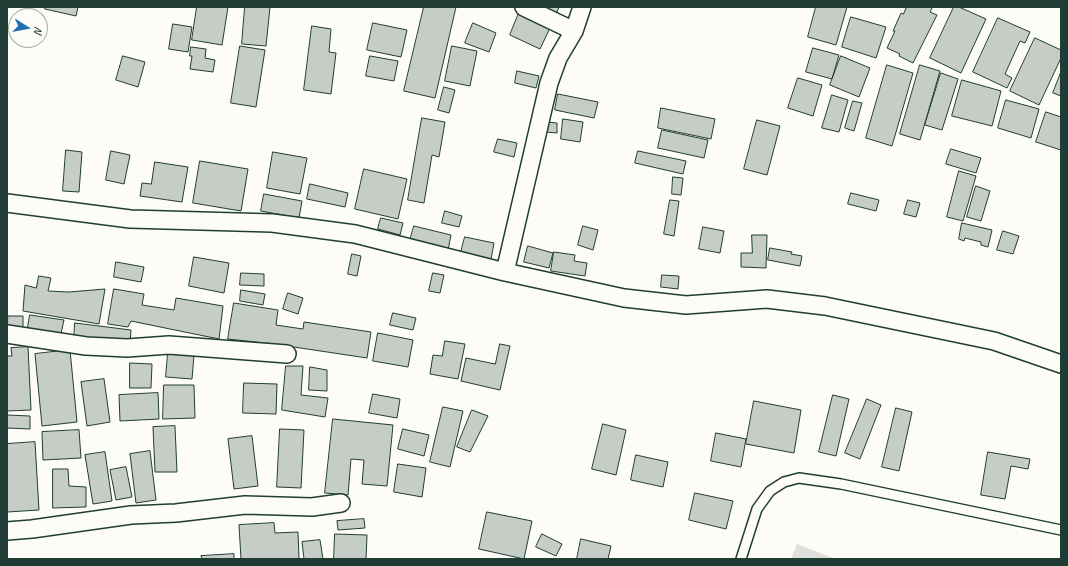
<!DOCTYPE html>
<html>
<head>
<meta charset="utf-8">
<style>
  body { margin:0 }
  #map { position:relative; width:1068px; height:566px; overflow:hidden; background:#fdfcf7; font-family:Caveat,sans-serif }
  canvas { display:block }
  .frame { position:absolute; inset:0; border:8px solid #1f3d34; pointer-events:none }
  .north { position:absolute; left:8px; top:8px; width:40px; height:40px; box-sizing:border-box; background:#fdfcf7; border:1px solid #a4b0a9; border-radius:50%; rotate:101deg; font-size:11px; font-weight:700; line-height:16px; text-align:center; color:#1f3d34 }
  .north::after { content:''; display:block; margin:auto; width:14px; height:18px; background:#1f6fb2; clip-path:polygon(50% 0,100% 100%,50% 72%,0 100%) }
</style>
</head>
<body>
<div id="map">
<canvas width="1068" height="566"></canvas>
<div class="frame"></div>
<div class="north">N</div>
</div>
<script>
const ctx = document.querySelector('canvas').getContext('2d');
ctx.lineJoin = 'round';
function fill(path, color) {
  ctx.fillStyle = color;
  ctx.fill(path, 'evenodd');
}
function stroke(path, color, width, dash) {
  ctx.strokeStyle = color;
  ctx.lineWidth = width;
  ctx.lineCap = dash ? 'butt' : 'round';
  ctx.setLineDash(dash || []);
  ctx.stroke(path);
}
const green = new Path2D(`
  M797,544l39,15h-45z`);
const building = new Path2D(`
  M45,7h33l-2,9 -31,-7z
  M197,7h31l-6,38 -30,-5z
  M245,7h25l-4,39 -24,-2z
  M424,7h32l-21,91 -31,-7z
  M542,7h17l-3,7z
  M816,7h31l-11,38 -28,-8z
  M907,7h24l1,1 -2,4 7,3 -24,48 -14,-7 1,-2 -13,-6 8,-17h-2l8,-18 2,1z
  M954,7h5l27,12 -25,54 -31,-15z
  M519,13l31,15 -10,21 -30,-14z
  M851,17l35,10 -10,31 -34,-11z
  M998,18l32,14 -5,11 -5,-2 -15,33 7,4 -5,10 -34,-16z
  M373,23l34,7 -6,27 -34,-7z
  M473,23l23,10 -7,19 -24,-9z
  M173,24l19,3 -4,25 -19,-3z
  M312,26l19,3 -2,23 7,1 -5,41 -27,-4z
  M1035,38l26,12v8l-22,47 -29,-14z
  M240,46l25,4 -9,57 -25,-4z
  M452,46l25,5 -7,35 -25,-5z
  M191,47l15,2 -1,9 10,2 -2,12 -23,-3 2,-13h-2z
  M813,48l26,7 -7,24 -26,-7z
  M123,56l22,6 -7,25 -22,-7z
  M370,56l28,5 -4,20 -28,-5z
  M841,56l29,12 -11,29 -29,-12z
  M887,65l26,8 -21,73 -26,-8z
  M920,65l20,6 -20,69 -20,-6z
  M517,71l22,5 -3,12 -21,-5z
  M1061,72v24l-8,-3z
  M941,73l17,6 -16,51 -17,-5z
  M798,78l24,7 -9,31 -25,-8z
  M962,80l39,11 -9,35 -40,-10z
  M444,87l11,3 -6,23 -11,-3z
  M558,94l40,8 -4,16 -39,-8z
  M832,95l16,5 -9,32 -17,-4z
  M1006,100l33,9 -8,29 -33,-10z
  M853,101l9,2 -8,28 -9,-3z
  M661,108l54,11 -4,20 -53,-11z
  M1046,112l15,5v33l-25,-8z
  M422,118l23,4 -6,35 -7,-2 -8,48 -16,-3z
  M563,119l20,3 -3,20 -19,-3z
  M757,120l23,6 -13,49 -23,-6z
  M546,122l11,1v10l-12,-1z
  M662,130l46,10 -4,18 -46,-10z
  M498,139l19,4 -3,14 -20,-5z
  M951,149l30,9 -5,15 -30,-9z
  M66,150l16,2 -3,40 -16,-1z
  M111,151l19,4 -6,29 -18,-4z
  M638,151l48,10 -3,13 -48,-11z
  M273,152l34,6 -7,36 -33,-6z
  M200,161l48,8 -7,42 -48,-8z
  M155,162l33,5 -6,35 -42,-6 2,-13 9,1z
  M364,169l43,10 -9,40 -43,-10z
  M959,171l17,5 -13,45 -16,-4z
  M673,177l10,1 -2,17 -9,-1z
  M310,184l38,9 -3,14 -38,-8z
  M976,186l14,5 -9,30 -14,-4z
  M851,193l28,7 -3,11 -28,-7z
  M264,194l38,7 -3,17 -38,-7z
  M670,200l9,1 -5,35 -10,-2z
  M908,200l12,3 -4,14 -12,-3z
  M445,211l17,5 -3,11 -17,-4z
  M381,218l22,5 -3,12 -22,-6z
  M962,223l30,7 -4,17 -7,-2v-3l-16,-4 -1,3 -5,-2z
  M414,226l37,9 -3,15 -38,-9z
  M583,226l15,4 -5,20 -15,-5z
  M703,227l21,4 -4,22 -21,-4z
  M1003,231l16,5 -6,18 -16,-4z
  M752,235h15l-1,33 -25,-1v-14h11z
  M465,237l29,6 -3,16 -30,-7z
  M528,246l25,7 -4,15 -25,-6z
  M770,248l22,4 -1,2 11,2 -2,10 -32,-6z
  M554,252l21,3 -1,6 13,2 -2,13 -34,-5z
  M352,254l9,2 -4,20 -9,-2z
  M194,257l35,6 -5,30 -35,-7z
  M116,262l28,5 -3,15 -27,-5z
  M241,273l23,1v12l-24,-1z
  M433,273l11,2 -4,18 -11,-2z
  M662,275l17,1 -1,13 -17,-2z
  M39,276l12,2 -3,13 21,1 36,-3 -6,35 -76,-13 2,-26 11,3z
  M114,289l30,5 -2,11 32,5 2,-12 47,8 -4,33 -88,-18 -3,6 -20,-3z
  M241,290l24,4 -2,11 -23,-4z
  M288,293l15,5 -5,16 -15,-5z
  M234,303l44,7 -2,15 27,4 1,-7 67,10 -4,26 -93,-14 -46,-5z
  M393,313l23,5 -3,12 -23,-5z
  M30,315l34,5 -4,18 -33,-5z
  M8,316h15v13h-15z
  M75,323l56,7 -1,14 -56,-4z
  M378,333l35,7 -5,27 -35,-6z
  M445,341l20,3 -7,35 -28,-5 3,-19 9,1z
  M500,344l10,2 -10,44 -39,-9 5,-23 29,6z
  M28,347l3,63 -24,1v-55h5l-1,-8z
  M70,350l7,72 -35,4 -7,-72z
  M168,353l26,2 -2,24 -26,-2z
  M130,363l22,1 -1,24h-21z
  M286,366h17l-2,29 27,3 -3,19 -43,-7z
  M310,367l17,3v21l-18,-1z
  M104,379l6,43 -23,4 -6,-44z
  M244,383l33,1 -1,30 -33,-1z
  M164,385h30l1,33 -32,1z
  M158,393l1,26 -39,2 -1,-26z
  M373,394l27,5 -3,19 -28,-5z
  M833,395l16,4 -13,57 -17,-4z
  M867,399l14,6 -21,54 -15,-6z
  M754,401l47,9 -7,43 -48,-9z
  M443,407l20,4 -13,56 -20,-5z
  M896,408l16,4 -13,59 -17,-4z
  M472,410l16,6 -18,36 -13,-5z
  M7,415l23,1v13l-23,-1z
  M333,419l60,6 -6,61 -25,-2 2,-24 -13,-1 -3,36 -23,-2z
  M603,424l23,6 -10,45 -24,-6z
  M175,426l2,46h-22l-2,-45z
  M280,429l24,1 -3,58 -24,-1z
  M403,429l26,6 -5,21 -26,-7z
  M79,430l2,28 -38,2 -1,-28z
  M716,433l30,6 -5,28 -30,-6z
  M252,436l6,50 -24,3 -6,-50z
  M35,442l4,68 -32,2v-68z
  M150,451l6,49 -20,3 -6,-49z
  M105,452l7,49 -19,3 -8,-49z
  M988,452l42,7 -2,10 -17,-3 -6,33 -24,-4z
  M636,455l32,7 -5,25 -32,-7z
  M398,464l28,4 -4,29 -28,-5z
  M126,467l6,30 -16,3 -6,-30z
  M53,469h15l1,17 17,1v20l-33,1z
  M695,493l38,8 -7,28 -37,-9z
  M487,512l45,9 -8,38 -45,-10z
  M364,519l1,9 -27,2 -1,-9z
  M274,523l1,10 23,-1 1,27h-58l-2,-34z
  M335,534l32,1 -1,24h-32z
  M542,534l20,10 -6,12 -20,-9z
  M581,539l30,7 -3,13h-31z
  M320,540l3,19h-19l-2,-17z
  M234,554v5h-32l-1,-3z`);
const lane = new Path2D(`
  M741,559l16,-50 13,-18 14,-9 15,-4 42,6 220,46`);
const street = new Path2D(`
  M524,7l50,24
  M7,203l123,16 142,4 83,11 150,38 119,26 62,7 81,-6 58,7 169,35 67,23
  M505,272l44,-189 9,-25 16,-27 8,-24
  M7,334l79,12 41,2 42,-3 118,9
  M7,531l25,-2 99,-14 45,-2 69,-8 67,2 29,-4`);
fill(green, '#dde0db');
fill(building, '#c6cdc7');
stroke(building, '#1f3d34', 1);
stroke(lane, '#1f3d34', 12);
stroke(street, '#1f3d34', 20);
stroke(lane, '#fdfcf7', 9);
stroke(street, '#fdfcf7', 17);
</script>
</body>
</html>
